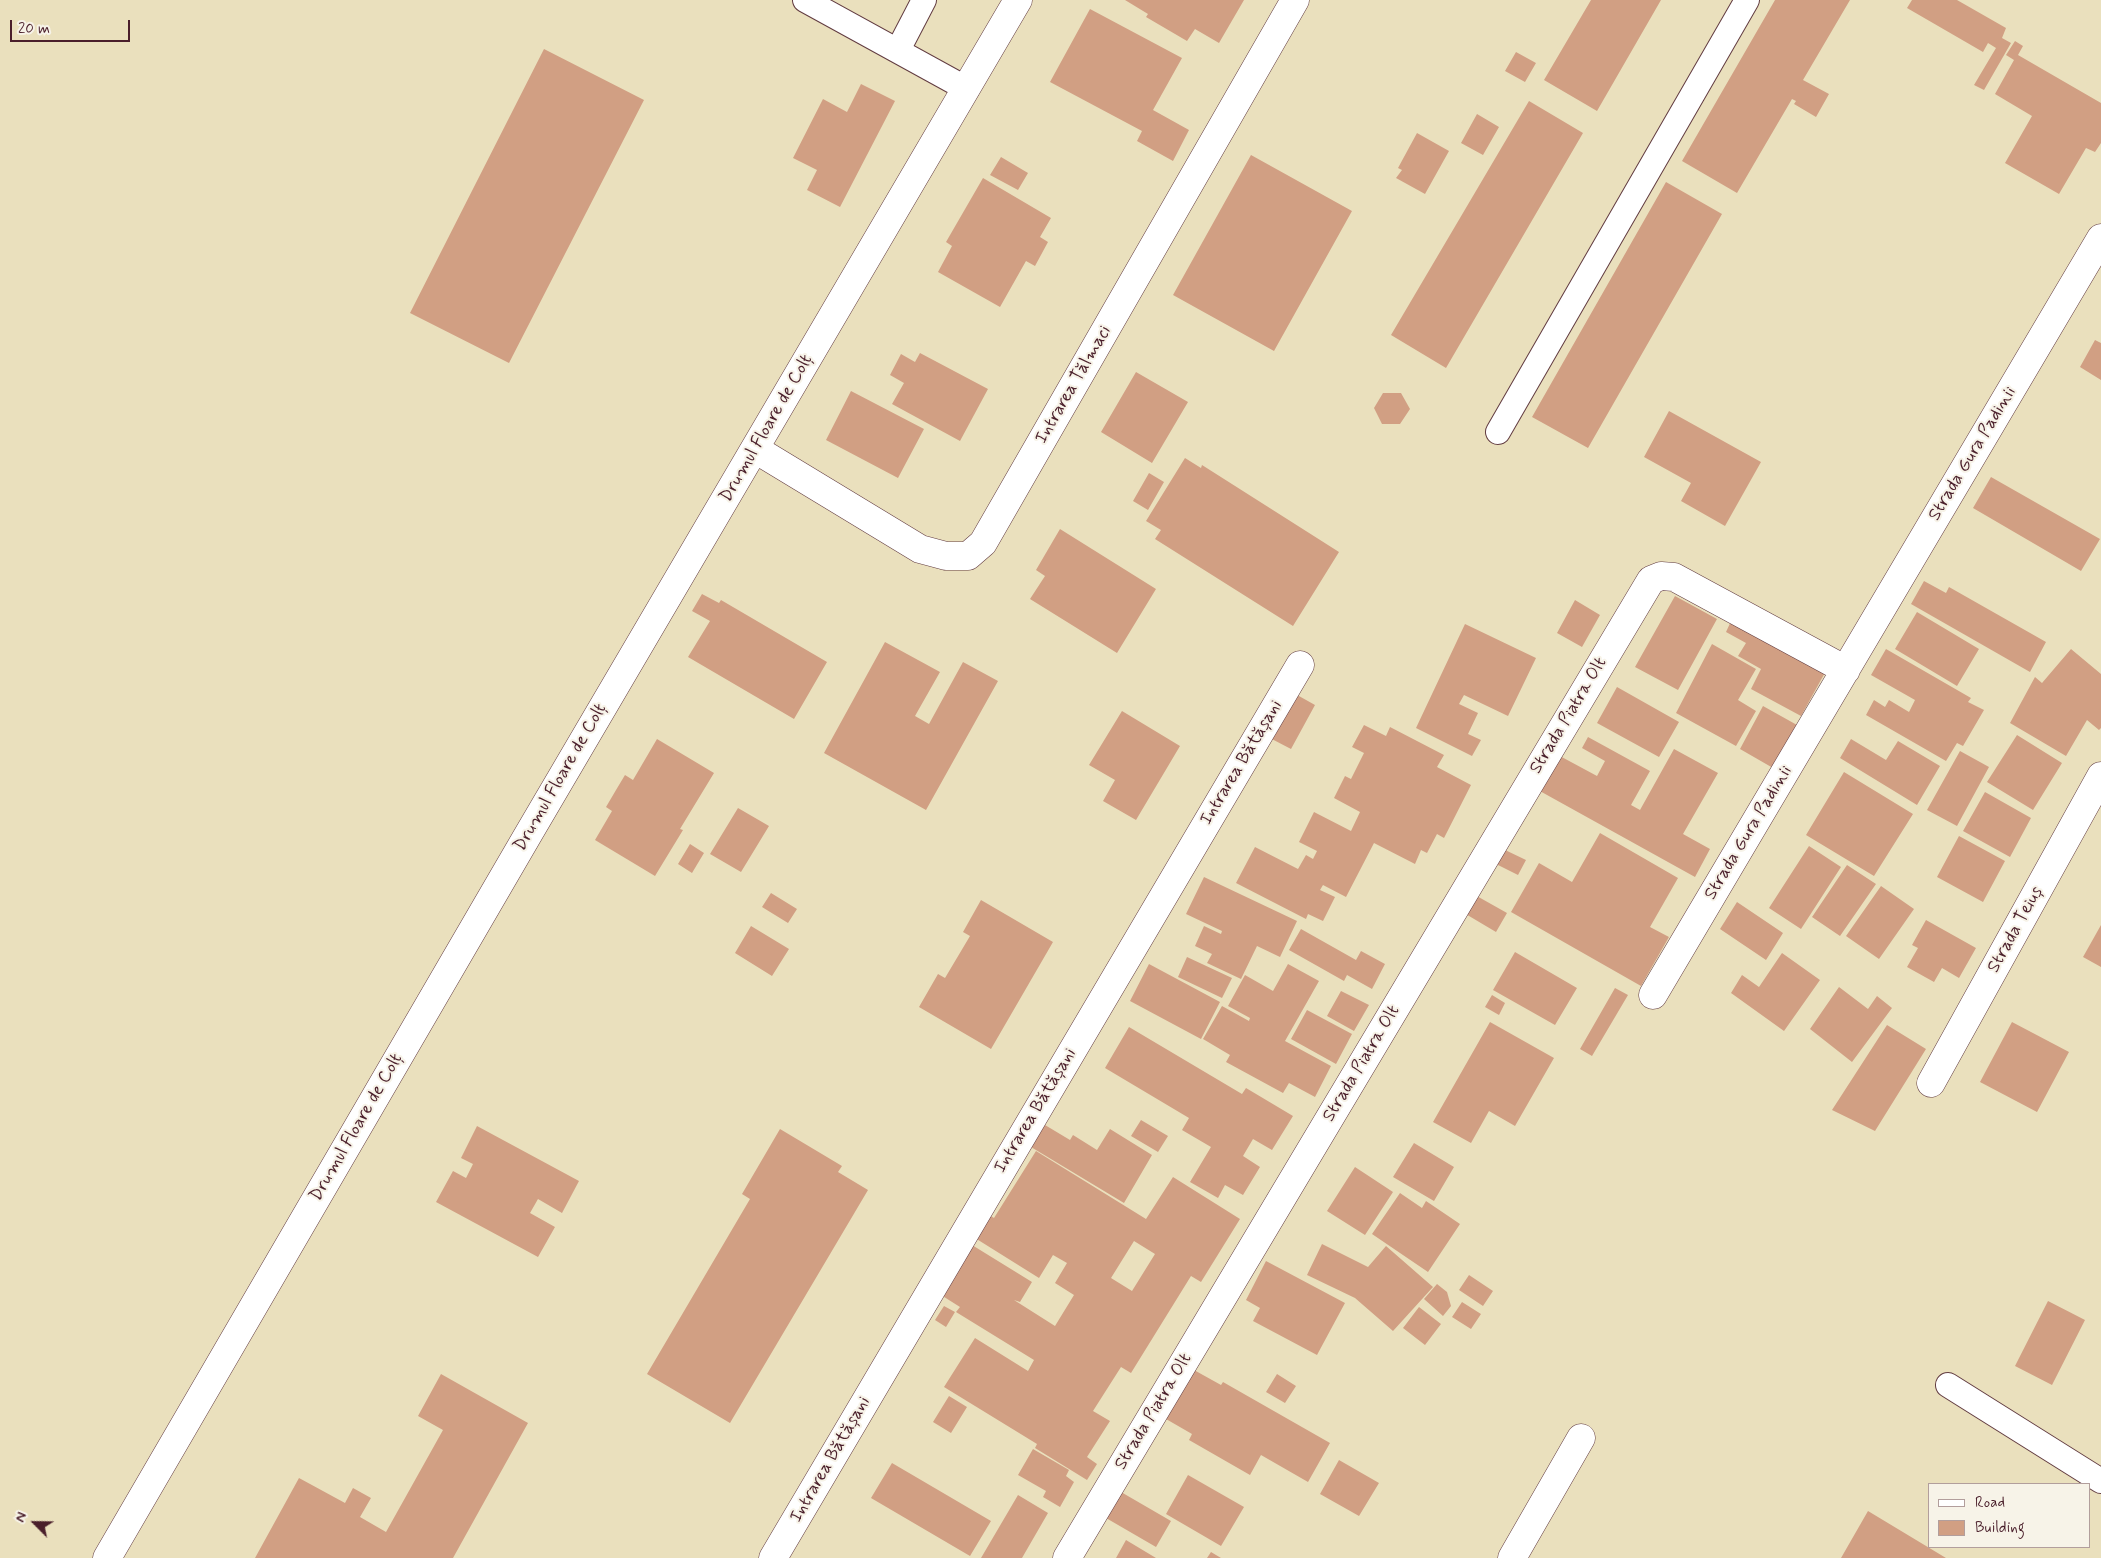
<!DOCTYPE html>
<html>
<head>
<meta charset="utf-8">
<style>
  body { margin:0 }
  #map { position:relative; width:2101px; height:1558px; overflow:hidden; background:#eae0bd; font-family:Mynerve,sans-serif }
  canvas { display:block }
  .legend { position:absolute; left:1928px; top:1483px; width:162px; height:65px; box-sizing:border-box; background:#f7f3e8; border:1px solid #b29e9c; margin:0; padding:6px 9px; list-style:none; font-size:15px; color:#4a1f2b }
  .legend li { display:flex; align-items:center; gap:10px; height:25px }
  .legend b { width:25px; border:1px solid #b29e9c }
  .north { position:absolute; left:10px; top:1498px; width:50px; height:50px; -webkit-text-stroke:4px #f7f3e8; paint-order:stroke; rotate:293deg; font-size:14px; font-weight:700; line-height:20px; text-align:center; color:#4a1f2b }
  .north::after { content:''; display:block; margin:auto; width:18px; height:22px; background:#4a1f2b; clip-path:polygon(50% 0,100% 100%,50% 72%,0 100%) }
  .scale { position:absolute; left:10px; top:20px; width:120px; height:22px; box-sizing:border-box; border:2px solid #4a1f2b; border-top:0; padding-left:6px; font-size:15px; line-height:18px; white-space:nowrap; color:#4a1f2b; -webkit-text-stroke:4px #f7f3e8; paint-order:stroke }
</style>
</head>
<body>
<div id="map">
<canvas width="2101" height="1558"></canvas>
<ul class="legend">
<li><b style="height:6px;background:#fff"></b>Road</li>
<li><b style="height:14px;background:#d19f83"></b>Building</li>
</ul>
<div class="north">N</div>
<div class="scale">20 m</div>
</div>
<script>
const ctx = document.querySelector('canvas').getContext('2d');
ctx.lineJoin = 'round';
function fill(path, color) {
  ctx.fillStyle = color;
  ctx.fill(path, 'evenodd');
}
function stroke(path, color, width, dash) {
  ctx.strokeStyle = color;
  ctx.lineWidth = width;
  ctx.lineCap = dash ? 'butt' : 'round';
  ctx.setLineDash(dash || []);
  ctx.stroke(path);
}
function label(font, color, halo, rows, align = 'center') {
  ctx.font = font + ' Mynerve,sans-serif';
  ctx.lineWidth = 4;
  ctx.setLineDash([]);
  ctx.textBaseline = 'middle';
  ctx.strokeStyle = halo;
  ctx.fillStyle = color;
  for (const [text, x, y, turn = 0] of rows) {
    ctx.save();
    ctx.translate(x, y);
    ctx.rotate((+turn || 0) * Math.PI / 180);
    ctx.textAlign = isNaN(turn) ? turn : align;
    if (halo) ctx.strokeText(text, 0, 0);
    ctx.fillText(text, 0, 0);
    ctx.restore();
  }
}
const building = new Path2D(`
  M1125,0h119l-25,43 -24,-14 -8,12 -41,-24 2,-3z
  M1591,0h70l-64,111 -53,-31z
  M1775,0h75l-47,80 26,14 -13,23 -22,-13 2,-3 -4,-2 -55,94 -55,-32z
  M1912,0h45l49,28 -4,10 9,5 -27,47 -10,-5 22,-37 -8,-5 -5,9 -76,-44z
  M1090,9l92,49 -29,52 36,20 -16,31 -36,-20 5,-10 -92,-49z
  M2015,41l8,5 -5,9 83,48v40l-6,9 -9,-4 -27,46 -54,-31 27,-47 -37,-22 19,-34 -8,-5z
  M544,49l100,51 -135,263 -99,-50z
  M1516,52l20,11 -11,19 -20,-11z
  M861,84l34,17 -55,106 -33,-17 10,-20 -24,-12 30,-59 24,13z
  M1529,101l54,32 -137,235 -55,-33z
  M1477,114l22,13 -16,28 -22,-12z
  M1417,133l32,18 -24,43 -29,-16 6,-8 -4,-2z
  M1251,155l101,56 -78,140 -101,-56z
  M1001,157l27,16 -10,17 -28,-15z
  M983,178l68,40 -11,19 8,5 -13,24 -9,-5 -26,46 -62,-35 14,-26 -6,-4z
  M1666,182l56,32 -134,234 -56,-31z
  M2095,340l6,3v37l-21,-13z
  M920,353l68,36 -28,52 -68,-37 12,-21 -14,-8 11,-21 14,8z
  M1136,372l52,30 -36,61 -51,-31z
  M851,391l73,38 -26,49 -72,-38z
  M1383,393h18l9,16 -10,15h-18l-8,-16z
  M1669,411l92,51 -36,64 -44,-25 10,-18 -47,-26z
  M1185,458l16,10 1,-3 137,87 -46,74 -138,-87 6,-9 -15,-9z
  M1149,473l15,9 -16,28 -15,-9z
  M1991,477l109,62 -19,32 -108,-63z
  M1060,529l96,60 -39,64 -87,-54 15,-23 -9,-6z
  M1924,581l22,12 3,-6 97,55 -16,30 -119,-68z
  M702,594l17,9 2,-3 106,62 -33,57 -106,-62 22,-36 -18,-10z
  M1675,596l42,23 -39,71 -43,-23z
  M1575,600l25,15 -18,32 -25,-14z
  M1917,612l62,37 -22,37 -62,-37z
  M1733,617l94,52 -26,47 -50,-27 10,-20 -23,-13 8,-13 -20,-11z
  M1465,624l71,34 -28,58 -44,-21 -5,9 19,9 -10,21 13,6 -9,16 -56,-28z
  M885,642l55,30 -25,44 14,8 34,-62 35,19 -72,129 -102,-57z
  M1712,644l44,25 -18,31 18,11 -20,35 -60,-33z
  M1886,649l85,49 -3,4 16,8 -21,36 -6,-3 -11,18 -80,-46 8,-15 11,7 4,-7 20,12 6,-12 -44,-25z
  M2071,649l30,25v54l-2,2 -12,-10 -21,36 -56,-33 25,-46 7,6z
  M1617,687l62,35 -20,35 -62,-34z
  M1290,691l25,14 -24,44 -25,-13z
  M1763,706l34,19 -24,43 -33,-19z
  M1122,711l58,35 -44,74 -33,-19 12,-21 -26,-15z
  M1364,725l22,11 4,-9 54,28 -7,12 34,18 -27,53 -7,-4 -10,19 -6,-3 -6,14 -41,-21 -28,54 -23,-12 -3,5 15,7 -12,24 -15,-7 -2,5 -70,-36 19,-36 43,22 8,-14 7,4 4,-8 -18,-9 15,-30 37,19 9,-19 -26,-14 11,-22 6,3 13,-26 -12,-6z
  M2017,735l45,28 -29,47 -46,-28z
  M1588,737l62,34 -19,34 9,5 34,-61 44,24 -35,61 27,15 -15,28 -157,-87 20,-35 39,21 8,-15 -23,-13z
  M657,739l57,34 -34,56 3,1 -28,46 -60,-36 17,-29 -6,-4 10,-17 9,-15 8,5z
  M1851,739l35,21 12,-19 42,25 -23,39 -77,-47z
  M1960,751l29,16 -32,59 -30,-16z
  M1844,772l69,42 -39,62 -68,-41z
  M1985,792l46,26 -21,39 -47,-26z
  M738,808l31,18 -28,46 -31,-18z
  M1600,833l78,45 -28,49 19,10 -28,49 -130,-74 28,-49 33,19z
  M1959,836l46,25 -22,41 -46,-25z
  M690,844l14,9 -12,20 -14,-9z
  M1809,846l32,21 -40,62 -32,-21z
  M1503,849l23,11 -8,15 -22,-11z
  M1847,865l29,19 -36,52 -28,-19z
  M1204,877l93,44 -17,36 -23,-11 -16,33 -34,-16 5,-9 -17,-8 9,-20 17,8 1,-3 -36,-17z
  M1881,886l33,23 -35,50 -33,-23z
  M771,893l26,16 -9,14 -26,-16z
  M1475,895l32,18 -11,19 -32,-19z
  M981,900l72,42 -62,107 -72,-42 19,-33 7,4 25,-42 -7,-4z
  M1737,902l46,31 -17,27 -46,-31z
  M1926,920l50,28 -17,30 -17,-10 -8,14 -27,-15 11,-19 -6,-3z
  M2101,925v42l-18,-10z
  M751,926l38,23 -17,27 -37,-23z
  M1301,929l55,31 5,-9 24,13 -13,25 -25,-14 -3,6 -55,-31z
  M1515,952l62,36 -22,37 -62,-35z
  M1782,953l38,27 -36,51 -53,-38 11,-18 17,12z
  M1187,957l45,21 -10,20 -44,-21z
  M1149,964l71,38 -19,37 -71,-38z
  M1288,964l31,17 -34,60 46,25 -16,31 -26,-14 -6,10 -57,-31 4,-7 -27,-16 19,-33 27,15 1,-3 -22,-12 17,-31 28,16z
  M1839,987l29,22 9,-13 15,12 -40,54 -42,-33z
  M1615,988l13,7 -36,61 -12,-7z
  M1341,991l28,14 -15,26 -27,-15z
  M1492,995l13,8 -6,12 -14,-8z
  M1307,1010l45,24 -16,30 -45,-25z
  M1490,1022l64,36 -39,68 -26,-15 -18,32 -38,-21z
  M2012,1022l57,30 -32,60 -57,-30z
  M1887,1025l39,24 -51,82 -43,-21z
  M1129,1027l113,67 4,-6 47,28 -21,34 -19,-11 -10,17 17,11 -17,28 -18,-10 -7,13 -28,-16 21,-35 -29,-17 7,-12 -84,-50z
  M1141,1120l27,16 -10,16 -27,-16z
  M1045,1125l25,15 3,-5 24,15 13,-21 42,26 -28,48 -93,-56z
  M477,1126l102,55 -17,32 -24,-14 -8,14 25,14 -17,30 -102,-55 17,-31 13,7 7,-14 -12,-6z
  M780,1129l62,37 -4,6 30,18 -138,233 -83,-49 103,-175 -8,-5z
  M1414,1143l40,24 -20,34 -41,-24z
  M1036,1151l110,68 27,-42 67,42 -39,63 -10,-6 -60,97 -10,-6 -28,44 17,10 -23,36 10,7 -10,16 -52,-32 2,-4 -93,-57 31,-49 53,33 6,-11 -78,-48 4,-5 -19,-12 31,-50 60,37 -12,20 -6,-2 41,26 19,-31 -19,-12 12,-20 -14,-8 -14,23 -64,-40 14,-23 5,3zM1134,1241l21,13 -23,37 -21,-13z
  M1355,1167l38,25 -28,43 -38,-24z
  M1400,1193l22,15 4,-7 34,23 -32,48 -56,-38z
  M1322,1244l46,23 18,-21 47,41 -40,44 -38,-33 -48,-23z
  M1266,1261l79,42 -28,52 -64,-34 7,-13 -14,-8z
  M1469,1275l24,16 -10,15 -24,-16z
  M1437,1284l10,8 4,14 -8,10 -19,-17z
  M2048,1301l37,19 -33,65 -37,-19z
  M1462,1302l19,12 -10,15 -19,-12z
  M944,1306l11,6 -9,15 -11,-7z
  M1419,1307l22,17 -16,21 -22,-17z
  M1194,1370l27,15 2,-3 107,61 -22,39 -47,-27 -11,20 -61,-35 3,-6 -26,-15z
  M441,1374l87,49 -75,135h-198l44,-80 46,25 8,-15 18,10 -11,19 26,15 57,-102 -25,-14z
  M1277,1374l19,12 -11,17 -19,-11z
  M949,1396l18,11 -16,26 -18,-11z
  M1033,1449l36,21 -3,6 8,6 -14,25 -17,-10 3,-6 -28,-16z
  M1339,1460l40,23 -20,33 -39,-22z
  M892,1463l99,58 -21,35 -99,-58z
  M1188,1475l56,32 -23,39 -55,-32z
  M1121,1492l50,29 -15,26 -50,-29z
  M1018,1495l30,18 -26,45h-41z
  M1868,1511l78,47h-105z
  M1126,1540l30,18h-40z
  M1211,1552l10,6h-14z`);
const lane = new Path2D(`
  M805,0l162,89
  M898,50l26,-50
  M1498,432l249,-432
  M1948,1385l153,96`);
const street = new Path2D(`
  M755,449l165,100 26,7h22l15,-13 312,-543
  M1653,995l448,-757
  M1931,1083l170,-307
  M107,1558l422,-725 489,-833
  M773,1558l527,-893
  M1067,1558l584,-978 10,-4 13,1 172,93
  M1512,1558l69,-120`);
const streetNames = [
  ["Intrarea Tălmaci",1074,385,-60],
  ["Drumul Floare de Colț",767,429,-60],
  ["Strada Gura Padinii",1973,454,-59],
  ["Strada Piatra Olt",1569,716,-59],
  ["Intrarea Bătășani",1242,763,-59],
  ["Drumul Floare de Colț",561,778,-60],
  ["Strada Gura Padinii",1749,833,-59],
  ["Strada Teiuș",2016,930,-61],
  ["Strada Piatra Olt",1362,1064,-59],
  ["Intrarea Bătășani",1036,1111,-59],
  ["Drumul Floare de Colț",357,1128,-60],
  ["Strada Piatra Olt",1154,1412,-59],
  ["Intrarea Bătășani",831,1460,-60]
];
fill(building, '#d19f83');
stroke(lane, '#623c41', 26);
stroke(street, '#623c41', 29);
stroke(lane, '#fff', 24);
stroke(street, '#fff', 28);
label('18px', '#4a1f2b', '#f7f3e8', streetNames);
</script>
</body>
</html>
